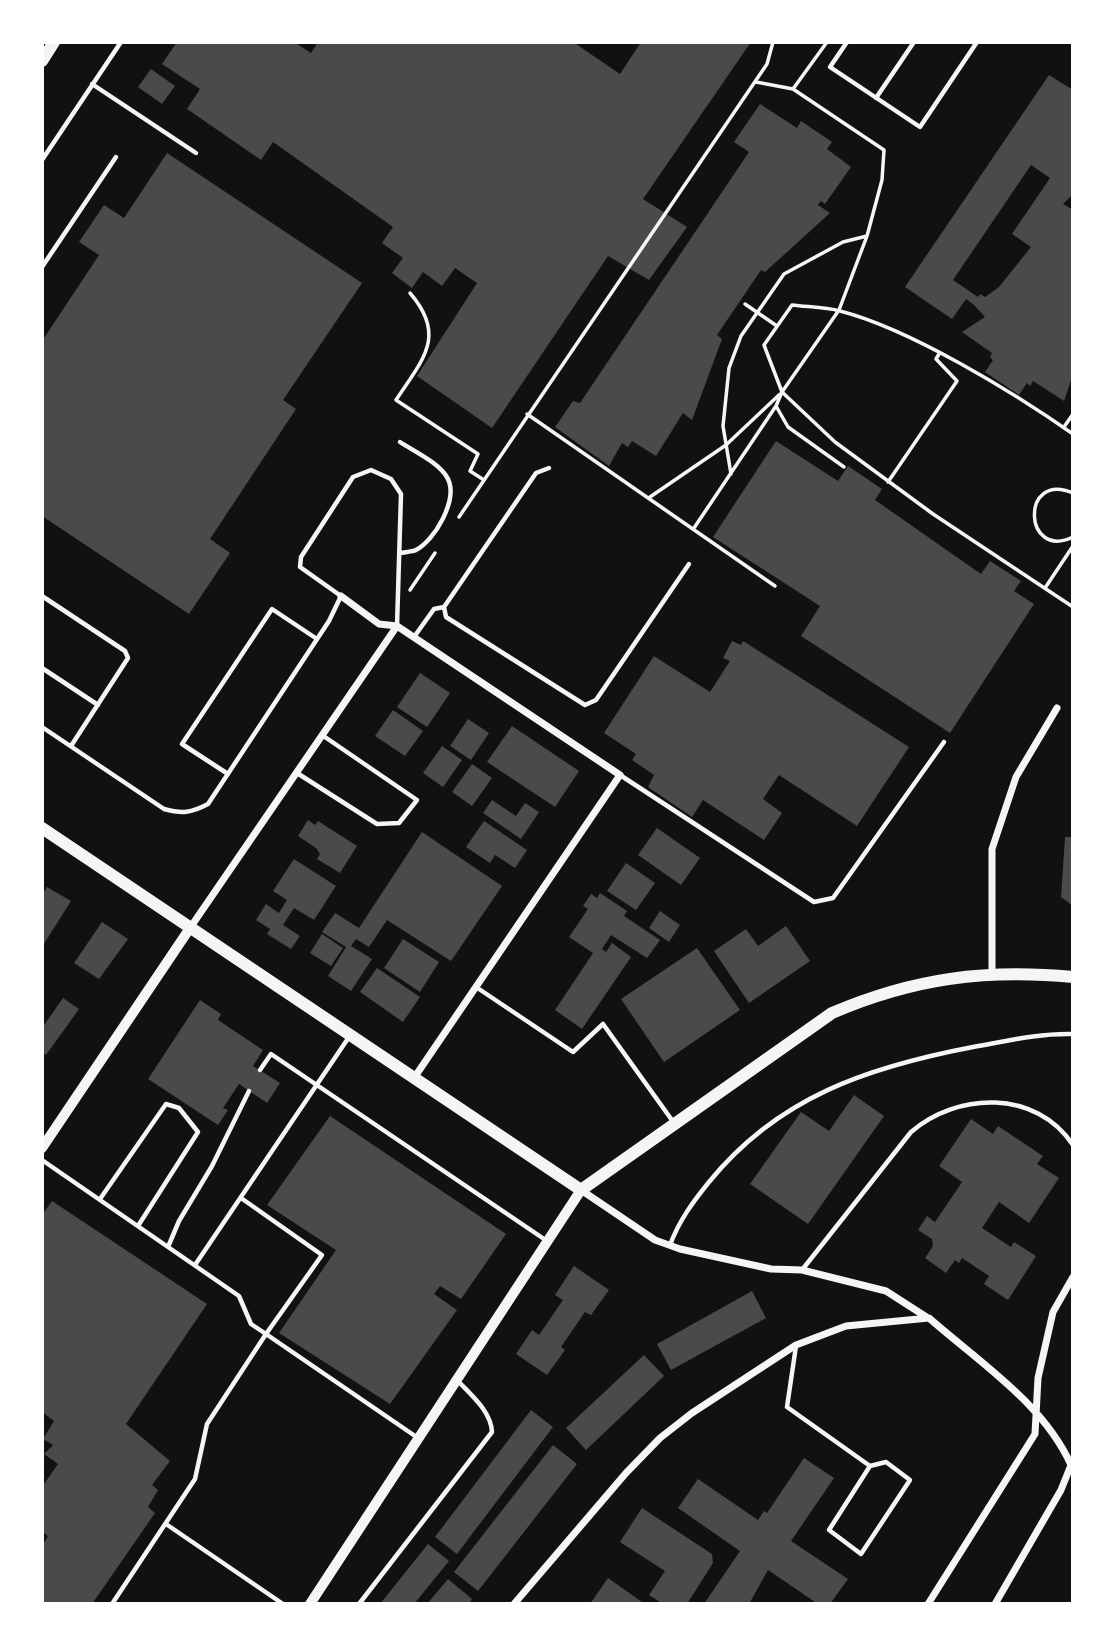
<!DOCTYPE html>
<html>
<head>
<meta charset="utf-8">
<style>
  body { margin:0 }
  #map { position:relative; width:1115px; height:1646px; overflow:hidden; background:#111; font-family:Commissioner,sans-serif }
  canvas { display:block }
  .frame { position:absolute; inset:0; border:44px solid #fff; pointer-events:none }
</style>
</head>
<body>
<div id="map">
<canvas width="1115" height="1646"></canvas>
<div class="frame"></div>
</div>
<script>
const ctx = document.querySelector('canvas').getContext('2d');
ctx.lineJoin = 'round';
function fill(path, color) {
  ctx.fillStyle = color;
  ctx.fill(path, 'evenodd');
}
function stroke(path, color, width, dash) {
  ctx.strokeStyle = color;
  ctx.lineWidth = width;
  ctx.lineCap = dash ? 'butt' : 'round';
  ctx.setLineDash(dash || []);
  ctx.stroke(path);
}
const building = new Path2D(`
  M177,42h117l17,11 7,-11h255l47,32 21,-32h110l-108,157 44,28 -38,53 -41,-24 -116,172 -75,-52 60,-93 -22,-15 -13,18 -19,-14 -11,16 -20,-15 11,-15 -21,-15 11,-16 -120,-85 -12,18 -74,-51 13,-20 -38,-25z
  M151,69l24,17 -13,18 -24,-17z
  M1049,75l24,15v104l-10,10 10,6v164l-9,27 -31,-20 -3,5 -3,-3 -8,12 -34,-23 8,-12 -3,-3 2,-4 -30,-21 23,-15 -12,-13 -7,-5 -14,20 -47,-32zM1031,165l19,13 -38,56 19,13 -32,40 -14,10 -5,-3 -2,3 -25,-17z
  M760,104l37,24 4,-7 31,21 -5,7 24,18 -26,37 -4,-3 -3,4 12,8 -65,59 -4,-2 -44,65 5,4 -30,81 -9,-7 -27,43 -24,-15 -4,6 -6,-4 -13,23 -54,-39 18,-26 7,2 169,-251 -15,-10z
  M167,153l195,130 -79,117 13,9 -86,130 20,14 -41,61 -147,-98v-175l57,-86 -20,-13 25,-37 20,13z
  M776,441l62,40 10,-15 34,23 -7,11 106,74 9,-13 31,20 -7,10 20,13 -84,129 -149,-97 19,-30 -107,-69z
  M732,641l9,4 2,-4 166,106 -52,79 -78,-51 -16,24 19,14 -18,27 -61,-40 -11,17 -44,-30 6,-12 -22,-15 4,-6 -32,-21 50,-77 56,36 20,-31 -7,-3z
  M420,673l30,20 -23,34 -30,-20z
  M393,710l30,21 -18,25 -30,-20z
  M468,719l21,14 -18,27 -21,-14z
  M512,726l67,45 -24,36 -68,-45z
  M442,746l20,14 -19,27 -20,-14z
  M472,764l20,14 -20,28 -20,-14z
  M492,800l24,16 9,-13 14,9 -18,27 -38,-26z
  M308,820l7,5 3,-4 39,25 -17,27 -23,-14 3,-5 -4,-6 -18,-12z
  M484,821l43,29 -12,18 -20,-13 -5,8 -24,-16z
  M657,828l43,30 -19,27 -43,-30z
  M422,832l80,54 -51,75 -64,-41 -18,27 -13,-8 -5,7 21,13 -21,32 -23,-15 18,-29 -24,-15 13,-19 24,15z
  M1065,837h8v69l-12,-9z
  M294,859l42,27 -22,34 -20,-12 -11,17 17,11 -9,13 -24,-15 3,-5 -14,-9 10,-16 13,9 8,-13 -14,-9z
  M626,863l29,20 -19,27 -29,-19z
  M47,887l24,14 -29,46v-52z
  M600,893l27,18 -3,5 36,24 -13,18 -36,-23 -9,14 4,3 6,-9 19,14 -49,72 -27,-19 38,-57 -24,-16 19,-28 -5,-3 8,-12 6,4z
  M660,911l20,14 -11,17 -20,-14z
  M102,922l26,17 -29,40 -25,-16z
  M786,926l24,35 -61,42 -35,-52 32,-22 12,17z
  M322,934l21,14 -12,18 -21,-13z
  M403,939l36,23 -19,30 -36,-24z
  M697,948l43,62 -76,52 -43,-63z
  M377,968l43,29 -17,25 -43,-30z
  M63,998l16,11 -33,46 -4,-3v-24z
  M200,1000l21,14 -3,6 45,30 -10,16 27,17 -13,20 -28,-19 -16,24 5,2 -10,15 -70,-46z
  M854,1095l30,21 -76,108 -58,-40 51,-72 28,19z
  M330,1116l176,118 -45,65 -21,-13 -6,8 23,16 -67,94 -111,-71 57,-83 -69,-45z
  M971,1119l22,15 5,-8 45,30 -6,8 22,14 -30,45 -30,-21 -17,26 29,19 3,-5 22,14 -28,44 -24,-16 5,-8 -27,-18 -3,5 -4,-3 -9,13 -21,-15 8,-12 -1,-7 -14,-9 9,-14 8,6 27,-40 -23,-16z
  M52,1201l155,103 -81,120 44,37 -18,24 6,5 -10,17 7,6 -63,91h-46l-4,-3v-55l6,-10 -6,-4v-45l16,-23 -14,-10 9,-9 -10,-6 11,-18 -12,-9v-197z
  M574,1266l35,24 -18,25 -6,-3 -24,35 4,3 -18,25 -31,-21 16,-24 7,5 24,-35 -8,-5z
  M752,1291l14,27 -95,52 -14,-26z
  M644,1355l20,21 -78,74 -20,-22z
  M531,1410l22,17 -96,127 -22,-17z
  M553,1445l24,19 -99,127 -24,-19z
  M804,1458l30,20 -43,63 57,38 -18,25h-12l-50,-34 -19,34h-45l36,-53 -62,-43 20,-29 60,41 6,-9 3,2z
  M642,1508l70,46 1,9 -26,41h-24l-14,-9 16,-24 -45,-29z
  M428,1544l21,17 -35,43h-34z
  M608,1578l37,26h-55z
  M448,1579l24,20 -3,5h-42z`);
const path = new Path2D(`
  M756,82l37,7 34,-47
  M793,89l91,61 -2,30 -15,56 -28,74 -57,82 -6,14 12,21 56,40
  M410,293c37,43 13,66 -14,107l82,54 -8,17 14,9
  M745,304l32,22
  M527,414l248,172
  M1064,427l9,-13
  M1073,434c-60,-42 -163,-105 -233,-123 -15,-4 -33,-4 -48,-6l-28,40 18,47 53,50 98,72 140,93
  M731,474l-8,-48 6,-58 12,-32 43,-62 59,-32 24,-6
  M888,482l69,-101 -21,-22 3,-5
  M1073,493c-53,-23 -50,68 0,44
  M650,497l76,-52 54,-51
  M459,517l308,-453 6,-22
  M694,528l82,-122
  M1045,588l28,-42
  M410,590l25,-37`);
const service = new Path2D(`
  M847,42l-17,25 90,60 57,-85
  M92,84l104,69
  M876,98l38,-56
  M42,160l79,-118
  M42,267l74,-110
  M549,468l-13,5 -92,134 2,10 139,88 11,-5 93,-136
  M400,553c4,-1 12,-1 16,-3 19,-10 42,-50 32,-71 -8,-16 -33,-27 -48,-37
  M42,596l83,55 3,7 -57,88
  M414,637l20,-28 10,-2
  M42,668l56,37
  M42,727l122,82c18,5 27,4 44,-5l121,-183 12,-25 -41,-29 1,-10 52,-80 18,-7 20,9 10,15 -4,132
  M297,773l80,51 22,-1 18,-23 -95,-65
  M228,774l-46,-30 90,-135 45,30
  M620,775l194,127 19,-4 111,-156
  M476,987l97,65 30,-28 71,99
  M260,1070l11,-16 276,187
  M42,1160l197,136 12,28 15,10 -59,90 -12,55 -83,125
  M241,1198l81,57 -56,79 152,104
  M100,1199l66,-95 13,4 19,24 -60,94
  M670,1245c9,-24 22,-42 39,-63 69,-85 159,-115 264,-135 34,-6 66,-14 100,-13
  M168,1247l11,-26 33,-55 37,-75
  M195,1265l154,-228
  M802,1270l109,-138c46,-40 125,-43 162,13
  M796,1346l-9,61 83,59 16,-4 24,18 -49,74 -32,-24 41,-64
  M166,1524l117,80
  M359,1604l133,-172c-1,-21 -21,-37 -35,-52`);
const minor = new Path2D(`
  M397,626l223,149 -206,303
  M190,928l207,-302 -18,-2 -38,-28
  M992,973v-124l24,-72 41,-69
  M581,1190l74,50 25,9 91,20 31,1 84,21 42,27
  M514,1604l112,-131 34,-35 32,-25 104,-68 50,-19 83,-8c50,44 114,85 142,147l-10,25 -66,114
  M928,1604l107,-170 3,-56 15,-66 20,-35`);
const tertiary = new Path2D(`
  M42,1148l148,-220
  M310,1604l271,-414`);
const secondary = new Path2D(`
  M42,61l12,-19
  M42,828l539,362 251,-177c82,-35 153,-44 241,-36`);
fill(building, '#4a4a4a');
stroke(path, '#f5f5f5', 3.5);
stroke(service, '#f5f5f5', 4.5);
stroke(minor, '#f5f5f5', 7);
stroke(tertiary, '#f5f5f5', 10);
stroke(secondary, '#f5f5f5', 12);
</script>
</body>
</html>
